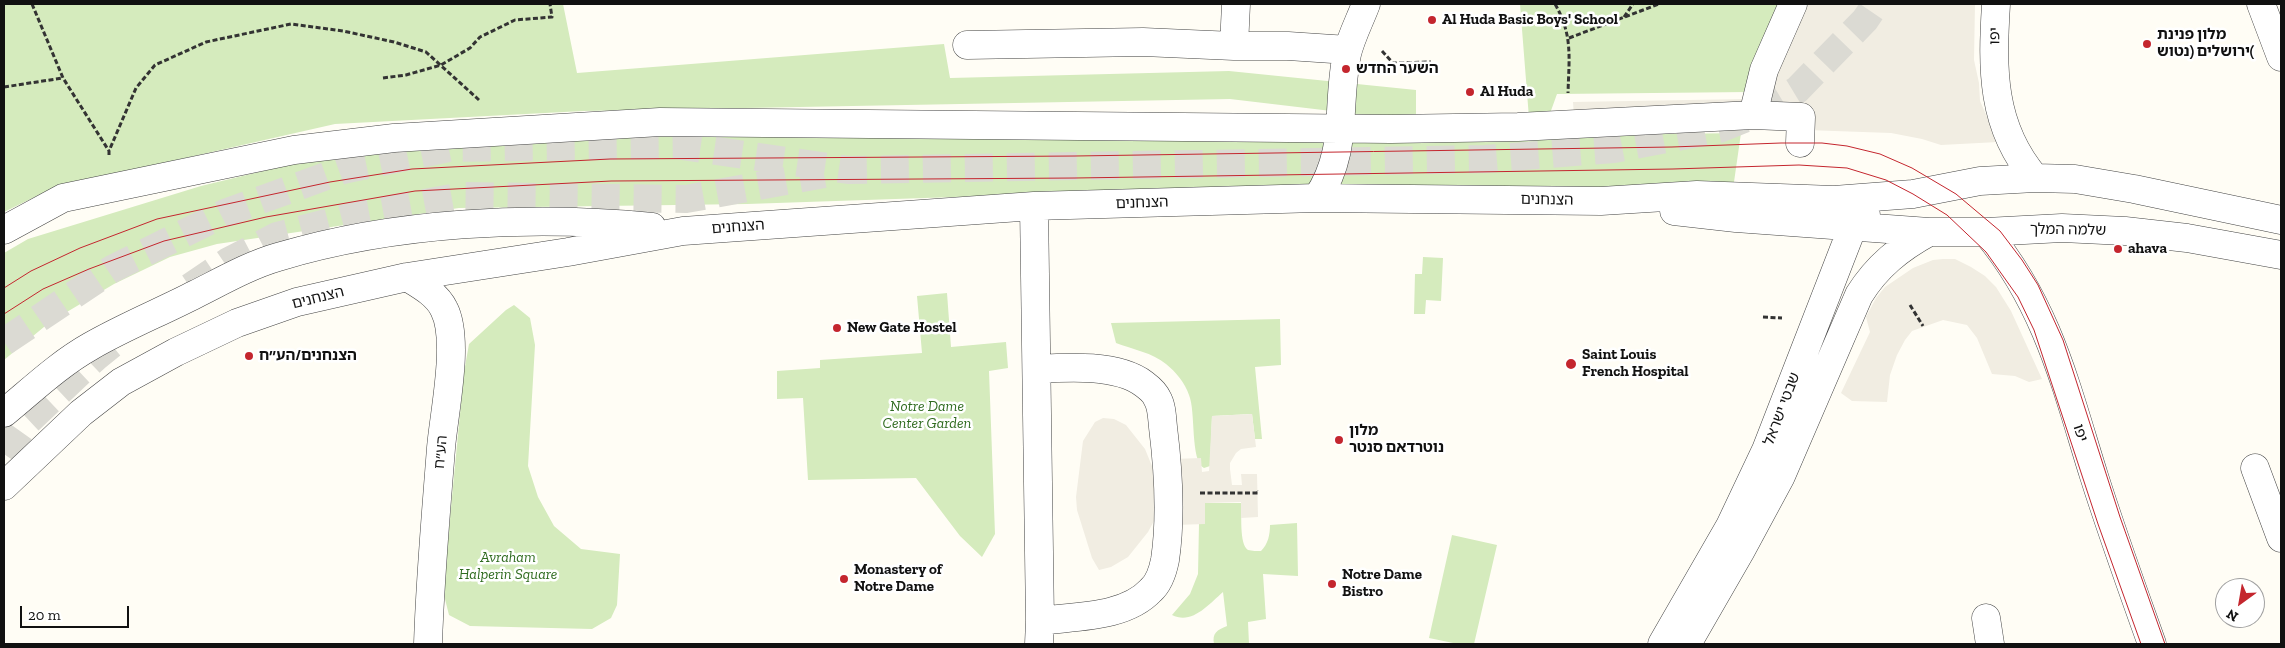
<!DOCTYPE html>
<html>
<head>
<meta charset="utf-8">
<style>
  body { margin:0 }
  #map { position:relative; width:2285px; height:648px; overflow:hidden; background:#fffdf5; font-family:"Zilla Slab",serif }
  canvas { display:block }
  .frame { position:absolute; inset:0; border:5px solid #111; pointer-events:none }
  .north { position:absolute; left:2215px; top:578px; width:50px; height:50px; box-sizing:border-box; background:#fff; border:1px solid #a0a0a0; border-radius:50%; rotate:212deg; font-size:14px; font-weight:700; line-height:20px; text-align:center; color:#111 }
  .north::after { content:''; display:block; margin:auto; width:18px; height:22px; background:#c4262e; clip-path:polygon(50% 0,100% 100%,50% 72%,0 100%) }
  .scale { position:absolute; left:20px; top:606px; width:109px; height:22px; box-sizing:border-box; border:2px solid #111; border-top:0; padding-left:6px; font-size:15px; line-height:18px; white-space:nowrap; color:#111; -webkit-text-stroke:4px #fff; paint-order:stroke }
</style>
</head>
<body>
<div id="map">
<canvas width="2285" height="648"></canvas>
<div class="frame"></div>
<div class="north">N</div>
<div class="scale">20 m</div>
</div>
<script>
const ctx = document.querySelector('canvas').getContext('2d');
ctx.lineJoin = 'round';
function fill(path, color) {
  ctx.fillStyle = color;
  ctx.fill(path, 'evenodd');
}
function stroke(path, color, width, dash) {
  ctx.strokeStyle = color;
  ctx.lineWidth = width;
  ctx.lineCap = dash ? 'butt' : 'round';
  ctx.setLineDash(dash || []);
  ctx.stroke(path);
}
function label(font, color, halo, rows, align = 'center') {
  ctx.font = font + ' "Zilla Slab","Noto Sans Hebrew",serif';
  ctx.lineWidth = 5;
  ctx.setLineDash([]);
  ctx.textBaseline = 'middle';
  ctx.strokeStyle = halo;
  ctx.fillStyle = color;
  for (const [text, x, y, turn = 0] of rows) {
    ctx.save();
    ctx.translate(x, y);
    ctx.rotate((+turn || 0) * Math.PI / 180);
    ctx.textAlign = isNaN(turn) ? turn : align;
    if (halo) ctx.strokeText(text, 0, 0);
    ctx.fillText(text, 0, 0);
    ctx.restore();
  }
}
const green = new Path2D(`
  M4,4h559l14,69 367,-29 6,34 279,-7 187,19v31l-186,-22 -647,12 -248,13 -282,64 -49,24z
  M1520,4h263l-34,88 -192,2 -9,25 -19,-1z
  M705,132l677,6 359,-5 -8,56 -482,-2 -504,17 -288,4 -242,36 -47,13 -56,27 -64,38 -46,38v-107l24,-14 173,-53 141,-34z
  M1423,257l20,1 -2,43 -15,-1 -1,14h-11l1,-40h7z
  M947,293l4,54 55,-5 2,26 -19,3 6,163 -13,23 -22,-21 -44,-58 -108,2 -5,-82 -26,1v-28l43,-3v-8l102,-7 -5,-57z
  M514,305l16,13 5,27 -7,121 10,31 16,29 27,23 39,5 -3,51 -6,13 -19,11 -122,-3 -21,-11 -6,-24 21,-219 5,-28 37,-34z
  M1280,319l1,46 -26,2 7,72h-7l-3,-25 -40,2 -2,50 -6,2c-14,-7 -8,-57 -15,-73 -4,-12 -13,-23 -23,-31 -13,-11 -34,-15 -50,-21l-5,-20z
  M1205,503h36c1,11 -2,41 7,47 4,1 9,1 13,1 7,-7 9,-16 9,-26l27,-2 1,53 -35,-2 3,45 -18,3 1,22h-35c-2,-11 3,-14 13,-18l-4,-34c-15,13 -31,33 -51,23l18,-21 8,-20 1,-50h6z
  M1452,535l45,10 -23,99h-16l-29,-6z`);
const plaza = new Path2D(`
  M1789,4h186l-1,56 5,23 1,18 18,41 -57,3 -19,-6 -31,-6 -85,-3 -231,1 -2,-29 173,-3z
  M1943,259h12l16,8 14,9 11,11 15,24 31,68 -13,3 -14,-6 -23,-2 -15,-36 -10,-13 -24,-5 -31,11 -7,9 -8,15 -7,20 -3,27 -35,-1 -11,-8 29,-61 -4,-15 10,-19 9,-11 28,-19 20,-8z
  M1252,414l4,33 -15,2 -5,4 -6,10v6l2,16h10l-1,-11h16l1,43 -17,1v-16l-36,1v21l-30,1 -2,-66 28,-1 1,14 7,-1 3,-55z
  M1103,418l11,1 12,6 19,24 9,22 1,48 -7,13 -20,25 -17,10 -12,3 -7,-12 -15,-48 -1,-13 7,-56 12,-19z`);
const highwayTunnel = new Path2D(`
  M190,287l37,-25 50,-26 76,-20 110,-20 223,3 138,-25
  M4,342l108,-73 113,-56 118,-43 106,-22 226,-3 173,25 637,-11 129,-10 105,-20 40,-16 38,-23 68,-70 11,-16
  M4,454l22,-31 69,-65 22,-18`);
const path = new Path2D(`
  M32,4l31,74 46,73
  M1555,4c18,31 14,54 13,89
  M1624,17l9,-13
  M1569,38l90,-34
  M1382,51l11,12 38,-1
  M383,78l23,-3 35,-10 29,-17 10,-11 35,-17 37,-3 -2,-13
  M4,87l59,-9
  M109,155v-4l27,-63 19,-23 51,-23 85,-18 52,7 51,11 32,10 53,48
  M1910,305l13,21
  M1763,317l19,1
  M1200,493h58l-1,-2`);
const minor = new Path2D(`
  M1793,4l-29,66 -11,45 48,2 -1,26
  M1996,4c-4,65 -5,122 39,174
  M2261,4l20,53
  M967,45l176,-3 91,4h54l60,4
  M1234,46l2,-42
  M1317,198c32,-47 19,-92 30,-144 4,-17 13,-34 19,-50
  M1034,206l6,415 -1,23
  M1674,211l62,7 193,14h57l76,-4 63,3 62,7 94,17
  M4,230l59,-32 231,-48 100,-12 266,-16 731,7 127,-2 235,-12
  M1986,232c62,74 80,155 108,244 18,57 38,112 58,168
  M407,277c13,8 30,17 37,32 16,31 0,103 -3,139 -5,65 -11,131 -13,196
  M1037,369c31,-2 81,-5 107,15 4,3 11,9 13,14 5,8 5,20 6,29 5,40 8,93 2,133 -2,10 -6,23 -14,30 -26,28 -75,26 -111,31
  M4,413c28,-23 55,-49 87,-67 33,-19 70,-34 105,-52 26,-13 54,-29 82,-37 116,-35 254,-42 374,-30
  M2255,468l26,70
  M4,486l77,-73 40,-31 55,-30 61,-29 60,-21 110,-25 161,-25 115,-21 351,-25 283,-8 284,3 96,-6 137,5 79,-6 67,-13 55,-3 40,1 59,10 147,31
  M1986,618l4,26
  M1662,644l68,-118 36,-76 87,-224 13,-11
  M1687,644l53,-92 41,-76 78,-181c18,-29 41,-47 70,-63`);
const tram = new Path2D(`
  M4,288l27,-17 49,-23 77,-29 173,-37 82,-13 198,-10 465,-3 597,-9 109,-4h41l25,3 33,8 32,14 44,26 44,37 22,29 16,25 25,55 57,177 45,127
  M4,314l39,-25 46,-20 75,-28 102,-24 149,-26 196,-10 464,-3 598,-9 126,-4 48,3 39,12 27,14 34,21 39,37 32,45 16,33 64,194 43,120`);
const markers = [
  [1432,20,5,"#c4262e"],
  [2147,44,5,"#c4262e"],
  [1346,69,5,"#c4262e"],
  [1470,92,5,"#c4262e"],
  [2118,249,5,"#c4262e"],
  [837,328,5,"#c4262e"],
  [249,356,5,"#c4262e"],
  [1571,364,6,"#c4262e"],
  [1339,440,5,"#c4262e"],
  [844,579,5,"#c4262e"],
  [1332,584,5,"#c4262e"]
];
const poiNames = [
  ["Al Huda Basic Boys' School",1442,20],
  ["מלון פנינת",2157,35],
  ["ירושלים (נטוש(",2157,52],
  ["השער החדש",1356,69],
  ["Al Huda",1480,92],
  ["ahava",2128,249],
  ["New Gate Hostel",847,328],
  ["Saint Louis",1582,355],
  ["French Hospital",1582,372],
  ["הצנחנים/הע״ח",259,356],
  ["מלון",1349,431],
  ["נוטרדאם סנטר",1349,448],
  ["Monastery of",854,570],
  ["Notre Dame",854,587],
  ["Notre Dame",1342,575],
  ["Bistro",1342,592]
];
const streetNames = [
  ["יפו",1995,36,-89],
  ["הצנחנים",1547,200,1],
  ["הצנחנים",1142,203,-2],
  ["הצנחנים",738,227,-4],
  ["שלמה המלך",2068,230,1],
  ["הצנחנים",318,298,-14],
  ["שבטי ישראל",1782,409,-69],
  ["יפו",2080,433,72],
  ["הע״ח",441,452,-85]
];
const parkNames = [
  ["Notre Dame",927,407],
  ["Center Garden",927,424],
  ["Avraham",508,558],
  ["Halperin Square",508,575]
];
fill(green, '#d5ebbd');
fill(plaza, '#f1ede2');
stroke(highwayTunnel, '#dbdad3', 28, [28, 14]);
stroke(minor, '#444', 29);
stroke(path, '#333', 3, [5, 2.5]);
stroke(minor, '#fff', 28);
stroke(tram, '#c4262e', 1);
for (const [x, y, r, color] of markers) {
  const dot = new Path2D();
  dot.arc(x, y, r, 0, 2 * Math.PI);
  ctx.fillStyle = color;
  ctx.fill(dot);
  stroke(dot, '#fff', 2);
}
label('bold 15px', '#111', '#fff', poiNames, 'left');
label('15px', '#111', '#fff', streetNames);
label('italic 15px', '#2f6b1f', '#fff', parkNames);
</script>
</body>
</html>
